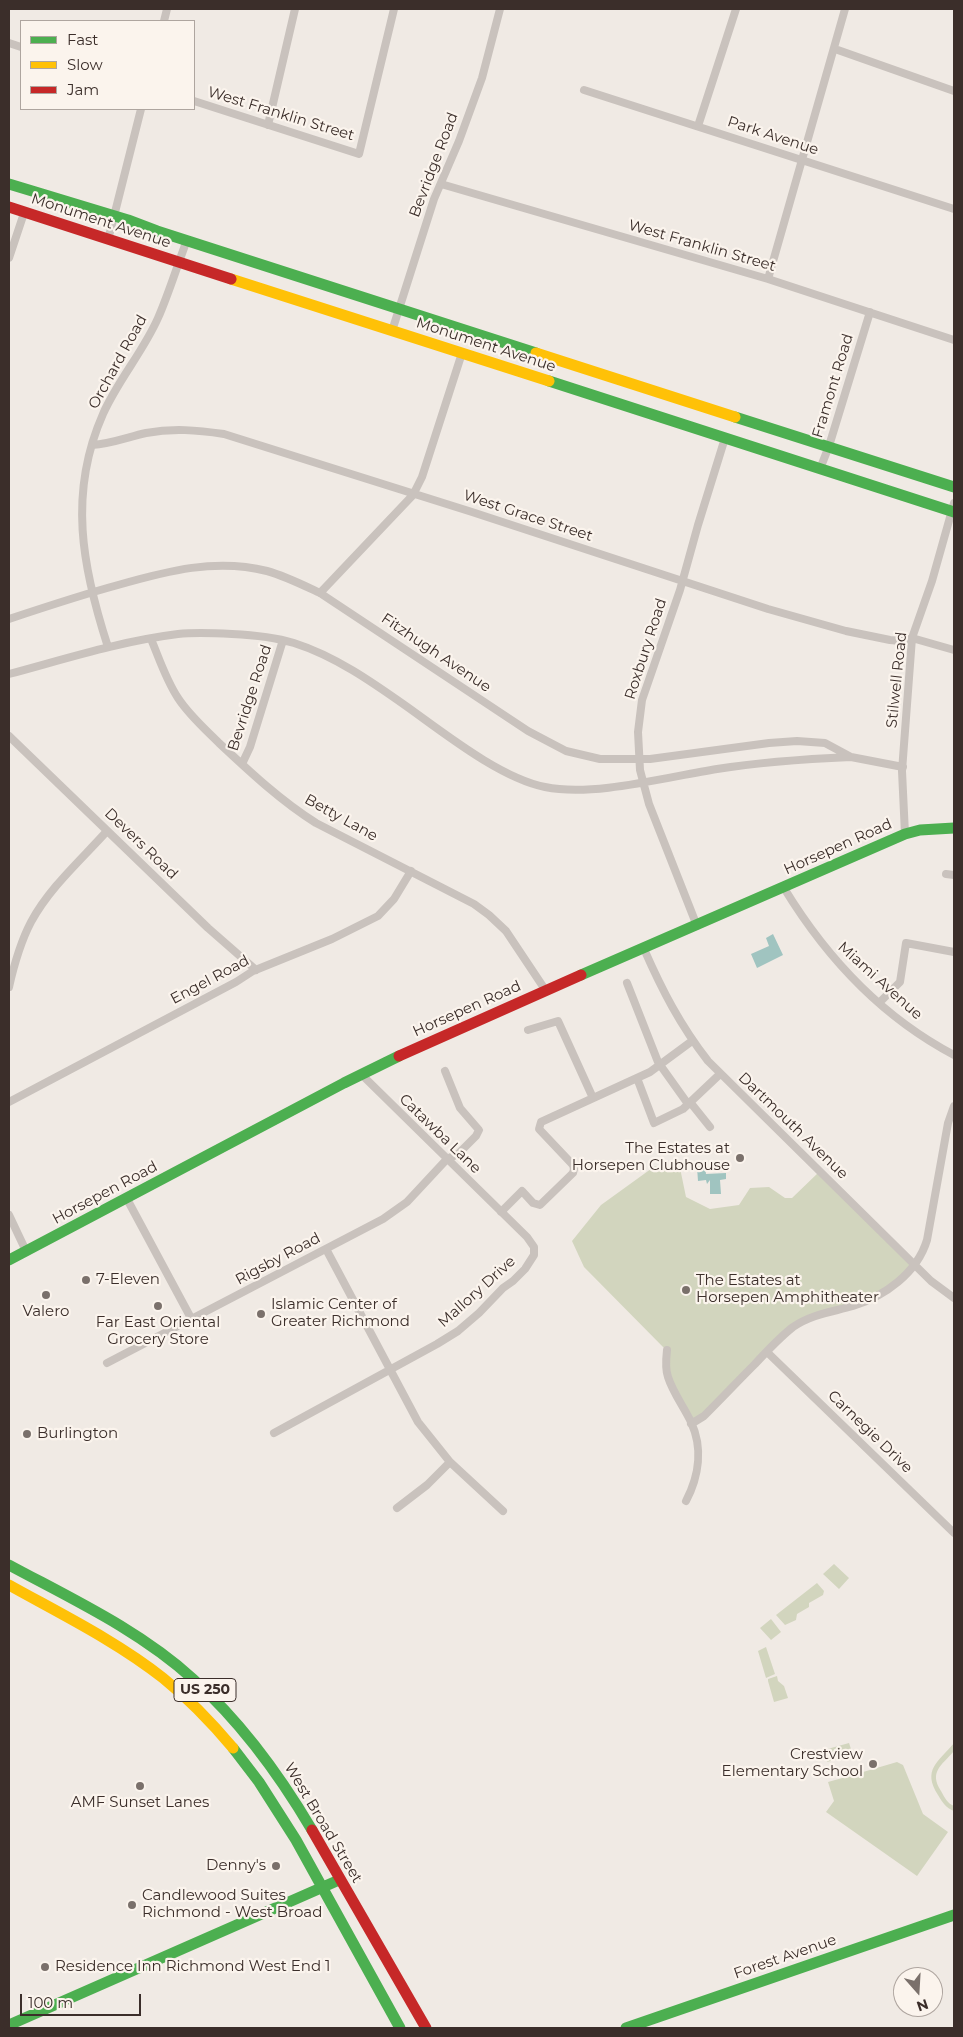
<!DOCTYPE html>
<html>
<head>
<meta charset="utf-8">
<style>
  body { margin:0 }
  #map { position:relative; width:963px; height:2037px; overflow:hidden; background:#f0eae4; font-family:Montserrat,sans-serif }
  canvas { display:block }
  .frame { position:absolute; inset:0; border:10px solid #3b2e2a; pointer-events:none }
  .legend { position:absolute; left:20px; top:20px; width:175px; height:90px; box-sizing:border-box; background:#fbf4ed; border:1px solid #aea59f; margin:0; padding:6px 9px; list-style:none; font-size:15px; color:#3b2e2a }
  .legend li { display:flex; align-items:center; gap:10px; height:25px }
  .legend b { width:25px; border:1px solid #aea59f }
  .north { position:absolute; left:893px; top:1967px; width:50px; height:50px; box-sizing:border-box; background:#fbf4ed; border:1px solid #aea59f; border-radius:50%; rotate:161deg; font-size:14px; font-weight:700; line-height:20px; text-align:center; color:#3b2e2a }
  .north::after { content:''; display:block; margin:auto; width:18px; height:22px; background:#7a706b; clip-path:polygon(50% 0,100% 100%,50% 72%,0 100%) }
  .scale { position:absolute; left:20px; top:1994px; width:121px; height:22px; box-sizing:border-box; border:2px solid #3b2e2a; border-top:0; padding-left:6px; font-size:15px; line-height:18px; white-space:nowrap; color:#3b2e2a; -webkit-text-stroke:4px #fbf4ed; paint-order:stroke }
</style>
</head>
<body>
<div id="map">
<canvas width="963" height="2037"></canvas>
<div class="frame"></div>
<ul class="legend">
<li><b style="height:6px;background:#4caf50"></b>Fast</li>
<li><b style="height:6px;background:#ffc107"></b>Slow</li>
<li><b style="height:6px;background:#c62828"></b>Jam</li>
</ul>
<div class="north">N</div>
<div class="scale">100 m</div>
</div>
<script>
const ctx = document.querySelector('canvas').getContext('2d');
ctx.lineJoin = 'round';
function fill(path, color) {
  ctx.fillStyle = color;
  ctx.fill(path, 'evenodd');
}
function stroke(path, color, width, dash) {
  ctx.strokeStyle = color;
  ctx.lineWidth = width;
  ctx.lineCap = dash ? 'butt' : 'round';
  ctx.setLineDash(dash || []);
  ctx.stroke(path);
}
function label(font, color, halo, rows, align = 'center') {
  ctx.font = font + ' Montserrat,sans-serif';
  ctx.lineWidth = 4.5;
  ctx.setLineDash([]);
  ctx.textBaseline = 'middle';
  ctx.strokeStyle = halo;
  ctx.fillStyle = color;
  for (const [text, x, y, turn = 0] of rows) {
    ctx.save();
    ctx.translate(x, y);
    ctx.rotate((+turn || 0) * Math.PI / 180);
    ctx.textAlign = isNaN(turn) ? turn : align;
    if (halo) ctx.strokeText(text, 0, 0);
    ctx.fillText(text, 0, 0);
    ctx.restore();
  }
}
const green = new Path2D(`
  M655,1166l25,2 6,29 24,12 29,-4 11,-17 19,-1 16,11h7l27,-26 95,93 -27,24 -89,35 -105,102 -28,-54v-23l-81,-82 -12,-26 29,-36z
  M834,1564l15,14 -10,11 -16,-15z
  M817,1583l7,8 -1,4 -14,8v4l-12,7 -1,6 -11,5 -9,-10z
  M771,1619l10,13 -10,8 -11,-12z
  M766,1647l9,27 -9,4 -8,-27z
  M777,1676l1,5 6,5 4,12 -14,4 -6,-21v-2z
  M849,1743l4,12 -26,7 -3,-12z
  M954,1743v8c-13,15 -25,21 -13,40 4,7 6,12 13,15v5c-8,-3 -12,-9 -16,-16 -16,-25 0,-33 16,-52z
  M897,1762l6,3 20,49 25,18 -31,44 -91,-64 8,-11 -6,-19 25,-7 5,-7 5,4z`);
const water = new Path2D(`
  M773,934l10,21 -26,13 -6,-14 18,-8 -3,-8z
  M705,1166l1,8 20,-1v6l-6,1 1,14h-11v-14l-3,4 -1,-4 -8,1 -1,-14z`);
const street = new Path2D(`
  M164,21l3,-12
  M9,43l12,4
  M835,49l119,42
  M584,90l370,119
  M194,101l165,53 35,-145
  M268,125l27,-116
  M698,126l38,-117
  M441,184l327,95 186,61
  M108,240l33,-131
  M9,258l15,-45
  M768,279l77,-270
  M392,331l42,-132 25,-58 23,-63 18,-69
  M92,445c19,-1 36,-8 54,-12 27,-5 51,-3 78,1l248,78 296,97 78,22 44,9 11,1 11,-3 42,12
  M820,469l9,-23 41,-134
  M320,593l93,-98 9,-18 40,-124
  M9,619c36,-12 72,-24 109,-34 49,-14 98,-27 149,-14 18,5 36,14 53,22l208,138 38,20 34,8h50l119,-16 28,-2 28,2 26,14 52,10
  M151,639c8,19 15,41 27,59 11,17 27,31 41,45 31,29 62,58 97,80l158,81 15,11 17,16 40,60
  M108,647c-26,-80 -40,-154 -5,-233 15,-34 40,-62 55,-96 11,-25 19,-52 29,-78
  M9,674c56,-15 112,-33 169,-40 18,-2 36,-1 54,0 21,1 42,3 62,9 41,13 78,39 112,63 38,27 94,72 139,81 49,10 121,-10 172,-18 44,-7 89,-10 134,-12
  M9,736l199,192 48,42
  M242,764l8,-17 33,-107
  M905,834l-3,-63 10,-133 20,-57 22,-78
  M946,874l8,1
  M784,888c42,69 98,129 170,167
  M697,926l-48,-122 -9,-34 -2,-38 4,-32 38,-110 18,-65 27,-87
  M644,949c18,41 36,76 64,112l223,220 23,17
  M627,983l31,79 30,42
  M9,987c5,-22 11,-44 22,-65 19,-35 50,-62 76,-91
  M879,1003l21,-21 6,-39 48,9
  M528,1030l30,-9 35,77
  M637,1078l17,45 29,-14 37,-35
  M9,1102l227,-120 17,-11 79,-32 46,-23 16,-17 17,-28
  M690,1102l20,25
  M127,1199l65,121
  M501,1212l21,-21 11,12 7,2 33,-32 1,-4 -1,-4 -34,-36 2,-7 109,-50 42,-31
  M9,1215l17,36
  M326,1249l92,173 32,40 53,49
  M667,1350c-1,9 -2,19 1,27 5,16 16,30 23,45 12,26 8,54 -5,79
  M767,1352l187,181
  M107,1363l276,-144 24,-17 40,-43 11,-5 18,-18 3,-6 -19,-22 -15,-37
  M691,1424l13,-8c17,-17 34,-35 51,-52 12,-13 24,-26 38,-37 19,-13 39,-15 60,-21 32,-10 64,-33 74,-66l21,-117 6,-17
  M274,1433l163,-89 21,-13 21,-18 24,-25 10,-7 12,-12 9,-14v-8l-7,-10 -165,-162
  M397,1508l30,-23 23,-23`);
const fast = new Path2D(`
  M9,184l119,36 29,11 379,122
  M549,381l405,131
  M735,417l219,70
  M581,975l324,-141 15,-4 34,-2
  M9,1260l335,-177 55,-27
  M9,1565c63,34 130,65 184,114 48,43 86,95 119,151
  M233,1748l26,34 37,58 104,188
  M9,2025l330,-145
  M626,2028l328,-113`);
const slow = new Path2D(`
  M231,279l318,102
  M536,353l199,64
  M9,1585c52,29 107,56 154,93 26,21 49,45 70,70`);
const jam = new Path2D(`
  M9,207l222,72
  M399,1056l182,-81
  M312,1830l114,198`);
const markers = [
  [740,1158,5,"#7a706b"],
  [86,1280,5,"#7a706b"],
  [686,1290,5,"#7a706b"],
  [46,1295,5,"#7a706b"],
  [158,1306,5,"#7a706b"],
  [261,1314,5,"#7a706b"],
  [27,1434,5,"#7a706b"],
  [873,1764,5,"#7a706b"],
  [140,1786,5,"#7a706b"],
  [276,1866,5,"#7a706b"],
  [132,1905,5,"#7a706b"],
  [45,1967,5,"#7a706b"]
];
const shields = [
  [205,1690,62]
];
const shieldNames = [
  ["US 250",205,1690]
];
const streetNames = [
  ["West Franklin Street",281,114,17],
  ["Park Avenue",773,136,18],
  ["Bevridge Road",434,165,-69],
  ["Monument Avenue",101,221,18],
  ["West Franklin Street",702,246,16],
  ["Monument Avenue",486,345,18],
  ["Orchard Road",118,362,-61],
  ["Framont Road",833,386,-73],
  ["West Grace Street",528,516,18],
  ["Roxbury Road",646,649,-72],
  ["Fitzhugh Avenue",436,653,34],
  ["Stilwell Road",897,680,-84],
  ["Bevridge Road",250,698,-72],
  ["Betty Lane",341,818,29],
  ["Devers Road",141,844,44],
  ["Horsepen Road",838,847,-24],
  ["Engel Road",210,980,-28],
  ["Miami Avenue",880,981,42],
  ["Horsepen Road",467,1009,-24],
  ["Dartmouth Avenue",793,1126,44],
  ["Catawba Lane",440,1134,44],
  ["Horsepen Road",105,1193,-28],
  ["Rigsby Road",278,1259,-28],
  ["Mallory Drive",477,1292,-42],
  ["Carnegie Drive",870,1432,44],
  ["West Broad Street",323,1823,59],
  ["Forest Avenue",785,1957,-19]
];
const poiNames = [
  ["The Estates at",730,1149,"right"],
  ["Horsepen Clubhouse",730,1166,"right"],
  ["7-Eleven",96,1280],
  ["The Estates at",696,1281],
  ["Horsepen Amphitheater",696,1298],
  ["Islamic Center of",271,1305],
  ["Greater Richmond",271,1322],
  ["Valero",46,1312,"center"],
  ["Far East Oriental",158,1323,"center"],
  ["Grocery Store",158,1340,"center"],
  ["Burlington",37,1434],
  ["Crestview",863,1755,"right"],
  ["Elementary School",863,1772,"right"],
  ["AMF Sunset Lanes",140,1803,"center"],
  ["Denny's",266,1866,"right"],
  ["Candlewood Suites",142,1896],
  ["Richmond - West Broad",142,1913],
  ["Residence Inn Richmond West End 1",55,1967]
];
fill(green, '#d2d5be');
fill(water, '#a0c4c0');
stroke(street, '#c9c2bd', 8);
stroke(fast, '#4caf50', 11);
stroke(slow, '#ffc107', 11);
stroke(jam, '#c62828', 11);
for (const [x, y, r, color] of markers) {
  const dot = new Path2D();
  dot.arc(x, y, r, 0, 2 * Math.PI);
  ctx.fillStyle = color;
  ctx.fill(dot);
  stroke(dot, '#fbf4ed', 2);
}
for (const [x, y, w] of shields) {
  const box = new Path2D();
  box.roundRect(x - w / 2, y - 11.5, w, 23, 4);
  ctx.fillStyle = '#fbf4ed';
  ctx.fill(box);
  stroke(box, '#3b2e2a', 1);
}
label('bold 14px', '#3b2e2a', null, shieldNames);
label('15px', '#3b2e2a', '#fbf4ed', streetNames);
label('15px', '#3b2e2a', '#fbf4ed', poiNames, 'left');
</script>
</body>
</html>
